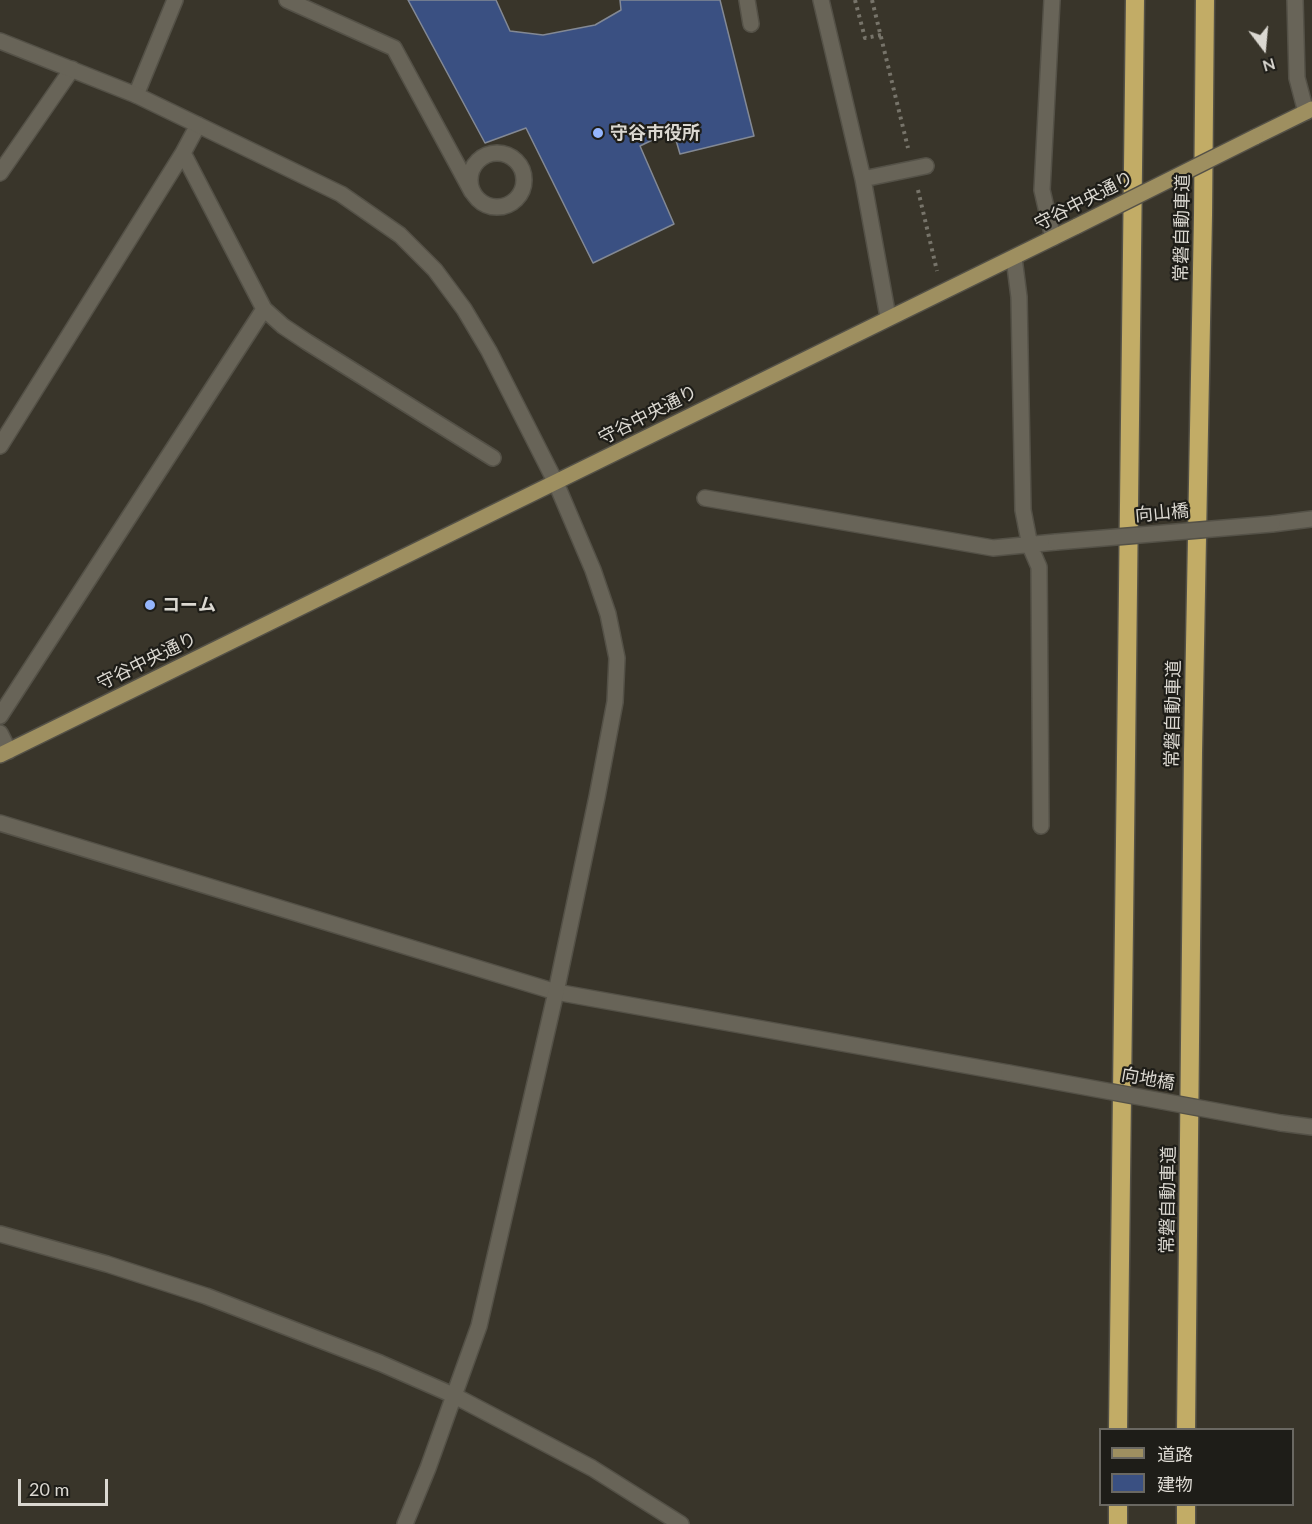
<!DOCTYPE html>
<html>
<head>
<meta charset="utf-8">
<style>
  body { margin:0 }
  #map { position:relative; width:1312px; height:1524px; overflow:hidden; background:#39352a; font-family:Lato,"Noto Sans JP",sans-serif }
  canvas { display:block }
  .legend { position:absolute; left:1099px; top:1428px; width:195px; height:78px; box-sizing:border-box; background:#1e1d18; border:2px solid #6a6862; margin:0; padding:8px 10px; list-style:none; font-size:18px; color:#dbd8d1 }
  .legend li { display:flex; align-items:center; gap:12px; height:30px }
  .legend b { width:30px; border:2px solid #6a6862 }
  .north { position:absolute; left:1234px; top:18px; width:60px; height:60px; -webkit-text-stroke:4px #1e1d18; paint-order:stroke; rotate:164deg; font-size:16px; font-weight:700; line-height:24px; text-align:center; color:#dbd8d1 }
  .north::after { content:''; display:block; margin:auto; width:21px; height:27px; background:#dbd8d1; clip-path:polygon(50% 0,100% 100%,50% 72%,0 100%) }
  .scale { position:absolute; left:18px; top:1479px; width:90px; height:27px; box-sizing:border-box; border:3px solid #dbd8d1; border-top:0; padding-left:8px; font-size:18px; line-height:21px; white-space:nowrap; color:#dbd8d1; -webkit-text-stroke:4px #1e1d18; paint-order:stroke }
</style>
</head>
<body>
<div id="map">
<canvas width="1312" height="1524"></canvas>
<ul class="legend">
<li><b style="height:8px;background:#9e8f60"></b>道路</li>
<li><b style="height:16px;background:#3a5082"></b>建物</li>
</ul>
<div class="north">N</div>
<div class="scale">20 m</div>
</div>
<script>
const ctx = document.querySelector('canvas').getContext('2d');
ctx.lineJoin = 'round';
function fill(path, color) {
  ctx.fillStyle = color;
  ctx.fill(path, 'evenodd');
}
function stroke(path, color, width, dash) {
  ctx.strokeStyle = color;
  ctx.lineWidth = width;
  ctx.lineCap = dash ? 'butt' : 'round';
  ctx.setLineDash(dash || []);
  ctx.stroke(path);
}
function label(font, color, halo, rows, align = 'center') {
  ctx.font = font + ' Lato,"Noto Sans JP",sans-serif';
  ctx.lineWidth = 4.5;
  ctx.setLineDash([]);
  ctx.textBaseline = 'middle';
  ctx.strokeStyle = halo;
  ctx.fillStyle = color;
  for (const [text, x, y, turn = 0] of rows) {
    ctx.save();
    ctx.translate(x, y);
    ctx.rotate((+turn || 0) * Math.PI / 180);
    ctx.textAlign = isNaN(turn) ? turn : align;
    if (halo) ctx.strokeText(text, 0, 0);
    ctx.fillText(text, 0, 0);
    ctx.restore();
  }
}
const building = new Path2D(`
  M408,0h88l14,31 33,4 52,-10 26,-15 -1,-10h100l34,136 -74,18 -7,-24 -33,16 34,78 -81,39 -67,-135 -41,15z`);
const path = new Path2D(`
  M855,0l10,38 16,-3
  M872,0l36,148
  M918,190l19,81`);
const lane = new Path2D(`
  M287,0l107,48 78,144
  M747,0l4,24
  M821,0l42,179 25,138
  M136,95l39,-95
  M470 180a27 27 0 1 1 54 0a27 27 0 1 1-54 0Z
  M863,179l63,-13`);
const street = new Path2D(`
  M1052,0l-10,190 11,48
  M1295,0l2,78 9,34
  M198,125l-15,28 81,156 19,17 24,16 186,116
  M0,173l72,-104
  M1014,258l5,39 4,213 7,36 9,21 2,259
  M0,446l183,-293
  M705,498l288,50 63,-6
  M1272,524l40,-5
  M0,716l264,-407
  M0,733l9,18
  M0,823l556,169 453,81
  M1281,1123l31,4`);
const secondary = new Path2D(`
  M0,41l136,54 205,99 59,41 35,35 29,39 25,42 67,132 37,87 15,44 9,44 -2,44 -18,95 -41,195 -77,334 -51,142 -23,56
  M0,1234l107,30 99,32 174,67 73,32 139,73 89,56`);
const primary = new Path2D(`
  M1255,137l57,-28
  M0,755l1077,-529`);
const highway = new Path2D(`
  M1118,1430l17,-1430
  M1186,1430l7,-678 10,-537 2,-215
  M1118,1524v-20
  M1186,1524v-20`);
const streetBridge = new Path2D(`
  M1056,542l216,-18
  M1009,1073l272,50`);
const primaryBridge = new Path2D(`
  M1077,226l178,-89`);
const markers = [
  [598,133,6,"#95b6fd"],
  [150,605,6,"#95b6fd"]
];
const poiNames = [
  ["守谷市役所",610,133],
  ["コーム",162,605]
];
const streetNames = [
  ["守谷中央通り",1084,201,-27],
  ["常磐自動車道",1182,228,-89],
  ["守谷中央通り",648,415,-27],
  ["向山橋",1162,513,-5],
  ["守谷中央通り",147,661,-26],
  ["常磐自動車道",1173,714,-89],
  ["向地橋",1148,1079,10],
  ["常磐自動車道",1168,1200,-89]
];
fill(building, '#3a5082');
stroke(building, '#838995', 1.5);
stroke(lane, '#545147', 18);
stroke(street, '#545147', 18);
stroke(secondary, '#545147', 18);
stroke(primary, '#545147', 18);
stroke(highway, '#545147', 21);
stroke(path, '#77746a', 4, [3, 4.5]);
stroke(lane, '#686458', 15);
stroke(street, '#686458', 15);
stroke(secondary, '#686458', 15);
stroke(primary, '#9e8f60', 15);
stroke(highway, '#c2ac66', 18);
stroke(streetBridge, '#545147', 18, []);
stroke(primaryBridge, '#545147', 18, []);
stroke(streetBridge, '#686458', 15);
stroke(primaryBridge, '#9e8f60', 15);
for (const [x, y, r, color] of markers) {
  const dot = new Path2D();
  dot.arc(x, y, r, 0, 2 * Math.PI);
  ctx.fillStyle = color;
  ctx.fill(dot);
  stroke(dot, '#1e1d18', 2);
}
label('bold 18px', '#dbd8d1', '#1e1d18', poiNames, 'left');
label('18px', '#dbd8d1', '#1e1d18', streetNames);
</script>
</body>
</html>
